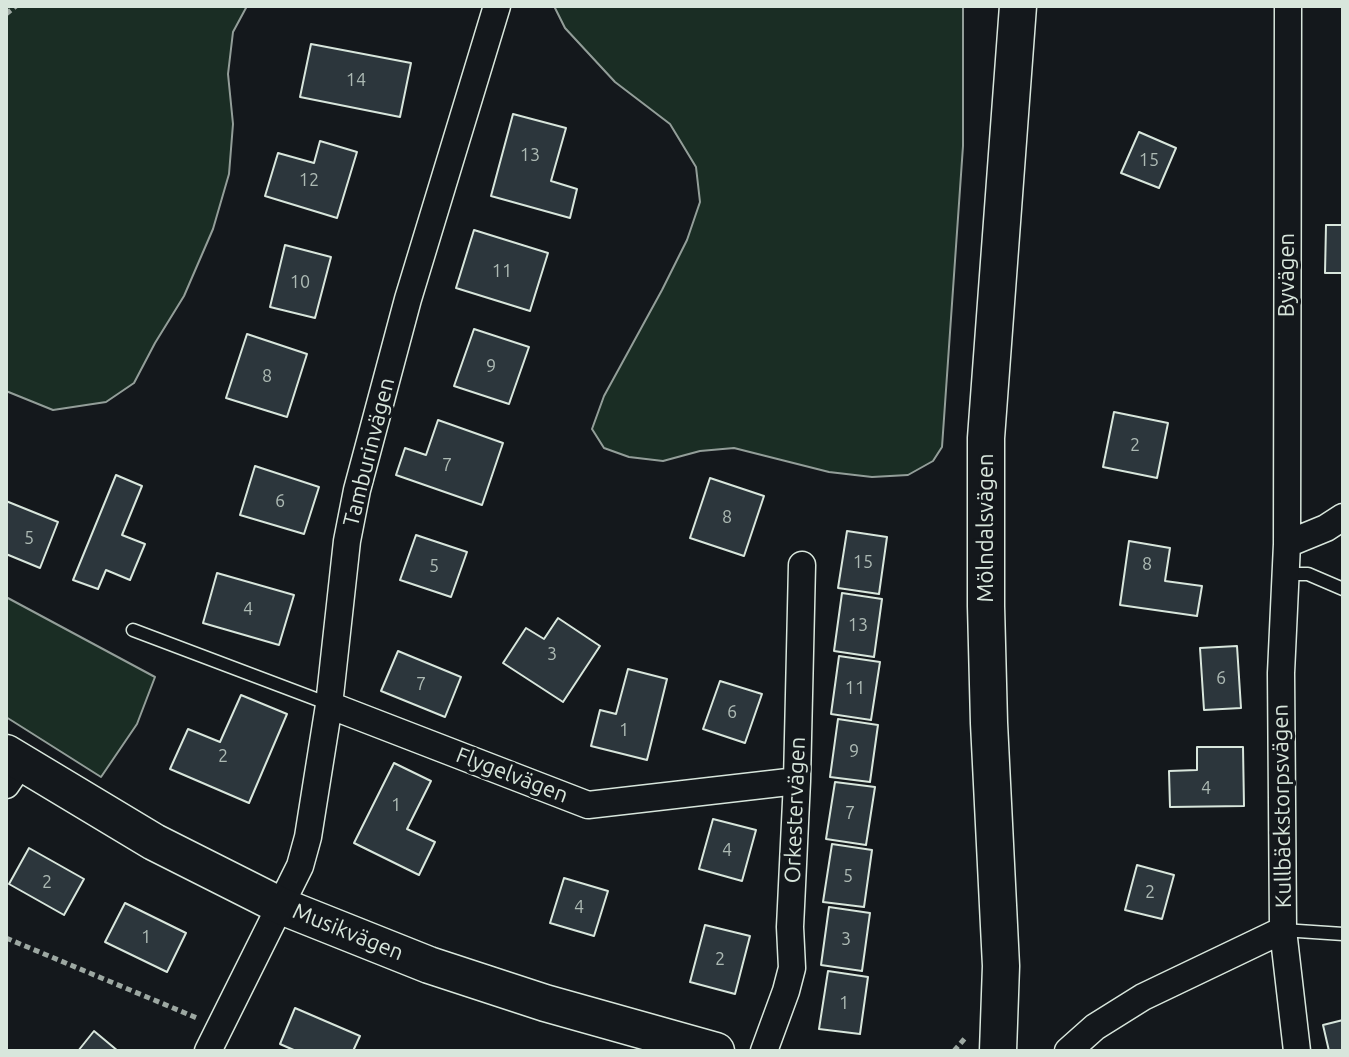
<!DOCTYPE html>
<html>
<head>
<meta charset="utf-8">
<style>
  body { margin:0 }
  #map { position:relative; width:1349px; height:1057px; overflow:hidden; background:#14181c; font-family:Ubuntu,sans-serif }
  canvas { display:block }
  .frame { position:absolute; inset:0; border:8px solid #d8e6dc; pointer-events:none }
</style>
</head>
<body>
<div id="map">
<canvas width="1349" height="1057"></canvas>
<div class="frame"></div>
</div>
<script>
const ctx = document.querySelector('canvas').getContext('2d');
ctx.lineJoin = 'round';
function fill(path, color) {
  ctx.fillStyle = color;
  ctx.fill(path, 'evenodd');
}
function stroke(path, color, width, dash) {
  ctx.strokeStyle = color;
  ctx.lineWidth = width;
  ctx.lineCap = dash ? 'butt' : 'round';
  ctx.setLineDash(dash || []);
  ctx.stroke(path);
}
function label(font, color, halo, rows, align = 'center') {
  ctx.font = font + ' Ubuntu,sans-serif';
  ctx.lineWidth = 6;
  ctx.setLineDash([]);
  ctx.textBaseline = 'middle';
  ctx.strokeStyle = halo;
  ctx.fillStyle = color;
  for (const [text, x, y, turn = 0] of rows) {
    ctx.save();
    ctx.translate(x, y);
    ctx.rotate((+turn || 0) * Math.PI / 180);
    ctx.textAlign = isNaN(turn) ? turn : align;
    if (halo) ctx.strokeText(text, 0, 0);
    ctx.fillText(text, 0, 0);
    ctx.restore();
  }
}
const green = new Path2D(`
  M6,6h241l-14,26 -5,42 5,50 -4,50 -16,55 -29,67 -29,47 -21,40 -28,19 -53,8 -47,-19z
  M554,6h409v140l-21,301 -9,14 -25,14 -36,2 -43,-5 -95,-24 -34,3 -37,10 -34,-4 -25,-9 -12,-19 12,-33 58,-106 25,-50 13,-38 -4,-35 -26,-43 -55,-42 -50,-54z
  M6,597l149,80 -18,47 -36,53 -95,-60z`);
const building = new Path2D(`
  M311,44l100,19 -11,54 -100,-20z
  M513,114l53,14 -15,53 26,8 -7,29 -79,-22z
  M1139,132l37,16 -17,40 -38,-15z
  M320,141l37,11 -20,66 -72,-22 13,-43 36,10z
  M1326,225h17v48h-18z
  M474,230l74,23 -18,58 -74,-23z
  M285,245l46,12 -16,61 -45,-11z
  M474,329l55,18 -20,57 -55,-18z
  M247,334l60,20 -20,63 -61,-19z
  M1114,412l54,11 -11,55 -54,-11z
  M438,420l65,23 -21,62 -86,-30 9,-27 21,7z
  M255,466l64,21 -15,47 -64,-19z
  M116,475l26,11 -20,49 23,9 -15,36 -24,-10 -8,19 -25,-9z
  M710,478l54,18 -20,60 -54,-18z
  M6,501l52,21 -18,46 -34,-14z
  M847,531l40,6 -8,57 -41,-6z
  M416,535l51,17 -16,45 -51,-17z
  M1129,541l41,7 -5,33 37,5 -5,30 -77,-11z
  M217,573l77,22 -15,50 -76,-22z
  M842,593l40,6 -8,58 -40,-6z
  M558,618l42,28 -37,56 -60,-39 23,-35 18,11z
  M1237,646l4,62 -37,2 -4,-62z
  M398,651l63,26 -16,40 -64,-26z
  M839,656l41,6 -9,58 -40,-6z
  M628,669l39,10 -20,81 -56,-14 9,-36 16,4z
  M720,681l42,13 -17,49 -42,-14z
  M241,695l46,19 -38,89 -79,-34 18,-40 32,13z
  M838,719l40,6 -8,57 -40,-5z
  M1197,747h46l1,59 -74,1 -1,-36 28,-1z
  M394,763l37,18 -24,48 28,13 -16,33 -65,-32z
  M835,782l40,5 -9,58 -40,-6z
  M713,819l43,11 -14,51 -43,-12z
  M832,844l40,6 -8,57 -41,-5z
  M29,848l55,31 -20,36 -55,-31z
  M1137,865l37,10 -12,44 -37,-9z
  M564,878l44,13 -14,45 -44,-13z
  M125,903l61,30 -19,39 -62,-30z
  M829,907l41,6 -8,58 -41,-6z
  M705,925l45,11 -15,58 -45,-12z
  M828,971l40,6 -8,57 -41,-5z
  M295,1008l65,28 -7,15h-57l-16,-7z
  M1343,1020v31h-14l-6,-26z
  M94,1031l24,20h-40z`);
const path = new Path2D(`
  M6,14l10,-8
  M6,938l191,80
  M954,1051l12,-14`);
const lane = new Path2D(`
  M1286,574h22l35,15
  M133,630l196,74
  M1283,930l60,4`);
const street = new Path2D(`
  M1287,544l1,-538
  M329,705l259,100 209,-24
  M6,785l15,-22
  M1283,930l14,121
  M208,1051l92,-185 8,-29 21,-132 18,-164 10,-51 51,-191 89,-293
  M764,1051l22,-60 6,-23 -2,-41 7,-146 5,-216
  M1068,1051l27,-24 48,-30 140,-67 -2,-257 6,-129 39,-16 17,-11`);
const secondary = new Path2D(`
  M6,753l148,89 127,64 148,59 116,38 171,48
  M998,1051l3,-85 -12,-243 -3,-117v-168l32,-432`);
const numberNames = [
  ["14",356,80],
  ["13",530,155],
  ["15",1149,160],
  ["12",309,180],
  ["11",502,271],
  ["10",300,282],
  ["9",491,366],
  ["8",267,376],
  ["2",1135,445],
  ["7",447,465],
  ["6",280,501],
  ["8",727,517],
  ["5",29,538],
  ["15",863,562],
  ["8",1147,564],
  ["5",434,566],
  ["4",248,609],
  ["13",858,625],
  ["3",552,654],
  ["6",1221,678],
  ["7",421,684],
  ["11",855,688],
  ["6",732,712],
  ["1",624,730],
  ["9",854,751],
  ["2",223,756],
  ["4",1206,788],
  ["1",396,805],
  ["7",850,813],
  ["4",727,850],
  ["5",848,876],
  ["2",47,882],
  ["2",1150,892],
  ["4",579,907],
  ["1",146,937],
  ["3",846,939],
  ["2",720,959],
  ["1",844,1003]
];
const streetNames = [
  ["Byvägen",1287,275,-90],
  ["Tamburinvägen",369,452,-76],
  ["Mölndalsvägen",986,528,-90],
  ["Flygelvägen",512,775,21],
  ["Kullbäckstorpsvägen",1282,806,-91],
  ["Orkestervägen",795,810,-88],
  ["Musikvägen",348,932,22]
];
fill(green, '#1a2d24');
stroke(green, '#939e99', 2);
fill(building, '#2c363c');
stroke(building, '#d8e6dc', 2);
stroke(lane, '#d8e6dc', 15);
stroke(street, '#d8e6dc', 29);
stroke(secondary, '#d8e6dc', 39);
stroke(path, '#9da8a2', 5, [6, 4]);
stroke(lane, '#14181c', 12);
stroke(street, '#14181c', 26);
stroke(secondary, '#14181c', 36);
label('18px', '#adbab4', null, numberNames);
label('22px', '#d8e6dc', '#14181c', streetNames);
</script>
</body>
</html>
